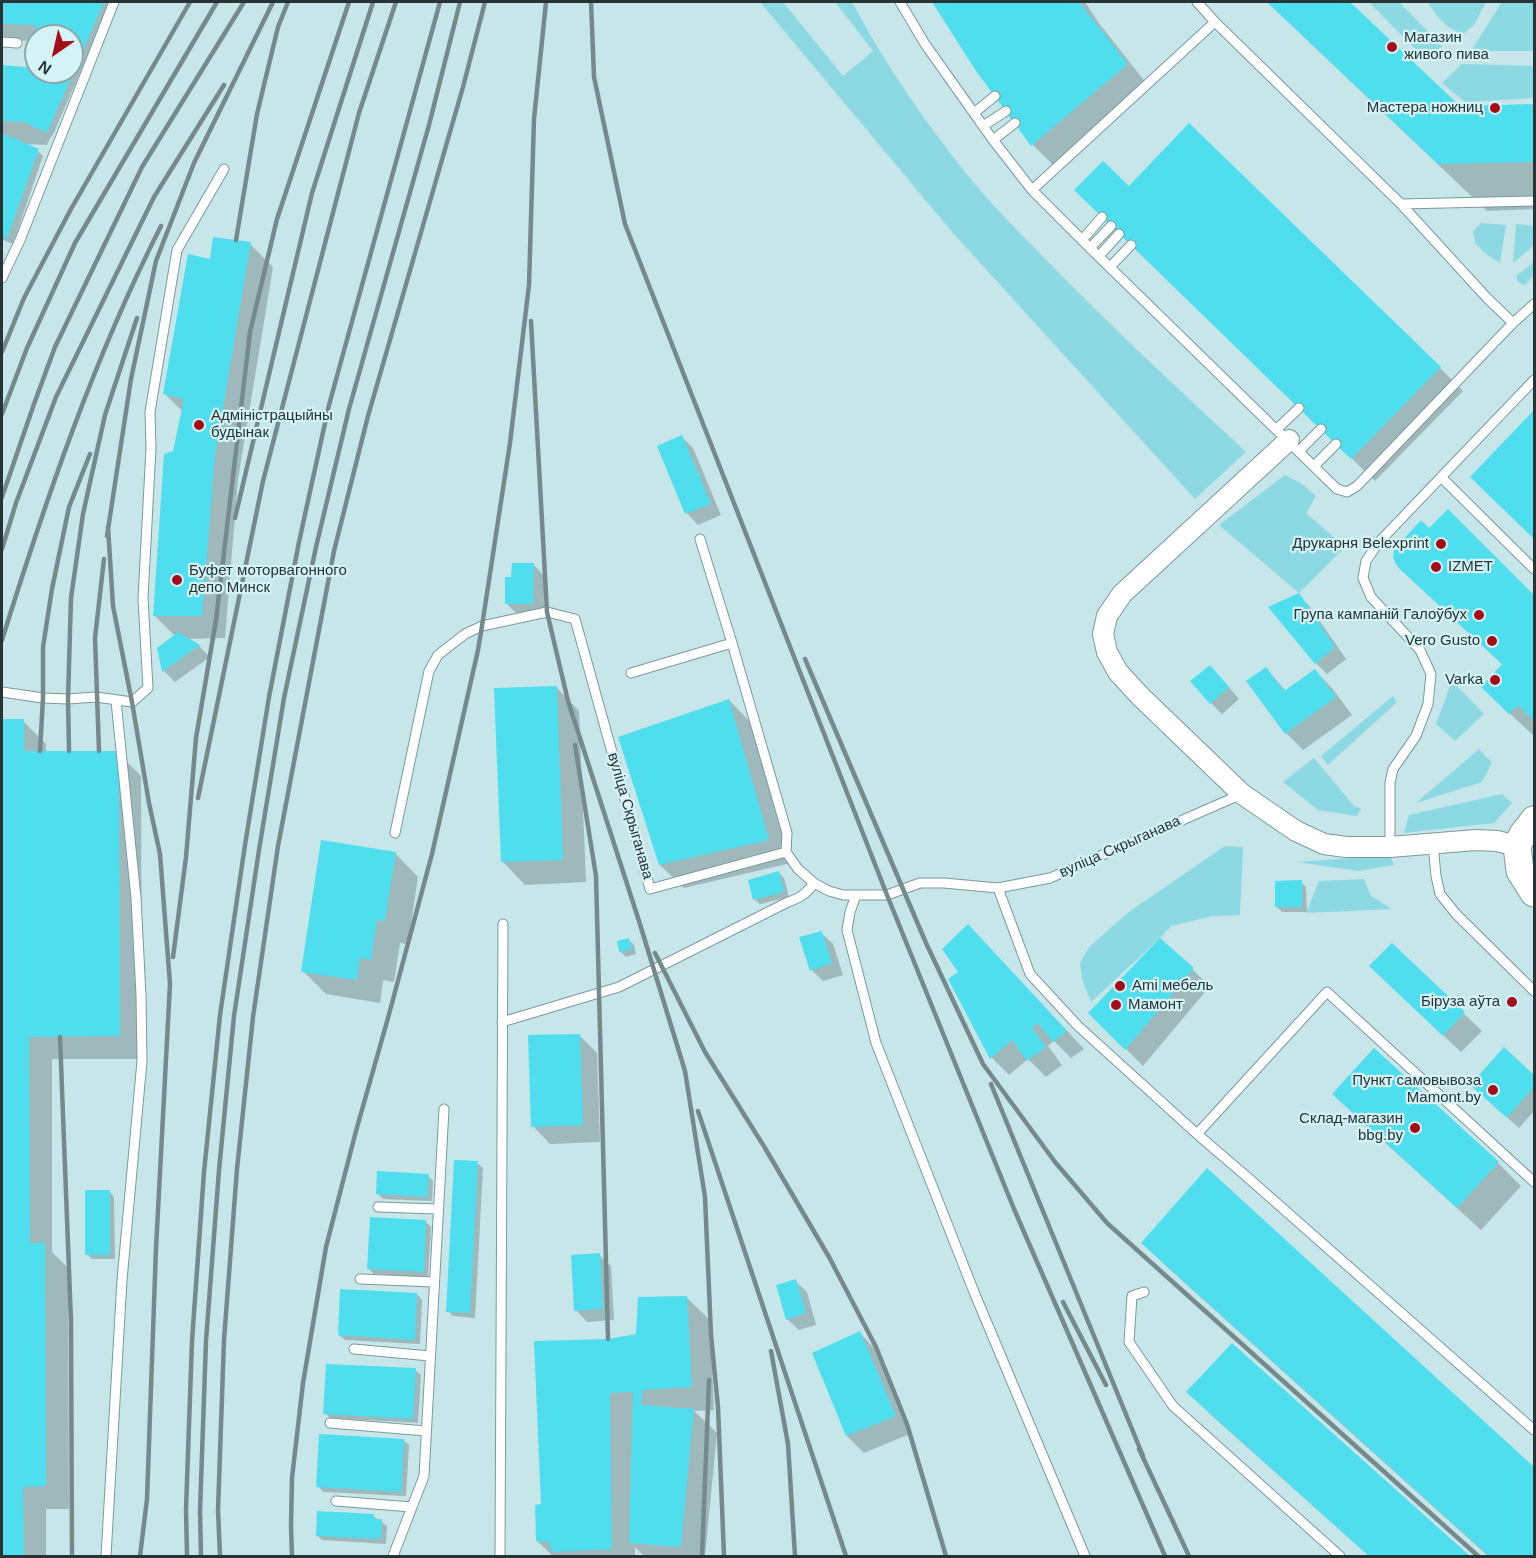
<!DOCTYPE html>
<html>
<head>
<meta charset="utf-8">
<style>
  body { margin:0 }
  #map { position:relative; width:1536px; height:1558px; overflow:hidden; background:#c7e6ea; font-family:Arial,sans-serif }
  canvas { display:block }
  .frame { position:absolute; inset:0; border:3px solid #273335; pointer-events:none }
  .north { position:absolute; left:24px; top:24px; width:60px; height:60px; box-sizing:border-box; background:#d4f3f7; border:2px solid #8fa6a9; border-radius:50%; rotate:214deg; font-size:16px; font-weight:700; line-height:24px; text-align:center; color:#273335 }
  .north::after { content:''; display:block; margin:auto; width:21px; height:27px; background:#a40c18; clip-path:polygon(50% 0,100% 100%,50% 72%,0 100%) }
</style>
</head>
<body>
<div id="map">
<canvas width="1536" height="1558"></canvas>
<div class="frame"></div>
<div class="north">N</div>
</div>
<script>
const ctx = document.querySelector('canvas').getContext('2d');
ctx.lineJoin = 'round';
function fill(path, color) {
  ctx.fillStyle = color;
  ctx.fill(path, 'evenodd');
}
function stroke(path, color, width, dash) {
  ctx.strokeStyle = color;
  ctx.lineWidth = width;
  ctx.lineCap = dash ? 'butt' : 'round';
  ctx.setLineDash(dash || []);
  ctx.stroke(path);
}
function label(font, color, halo, rows, align = 'center') {
  ctx.font = font + ' Arial,sans-serif';
  ctx.lineWidth = 4.5;
  ctx.setLineDash([]);
  ctx.textBaseline = 'middle';
  ctx.strokeStyle = halo;
  ctx.fillStyle = color;
  for (const [text, x, y, turn = 0] of rows) {
    ctx.save();
    ctx.translate(x, y);
    ctx.rotate((+turn || 0) * Math.PI / 180);
    ctx.textAlign = isNaN(turn) ? turn : align;
    if (halo) ctx.strokeText(text, 0, 0);
    ctx.fillText(text, 0, 0);
    ctx.restore();
  }
}
const green = new Path2D(`
  M760,2h23l60,74 30,-25 -38,-49h17c34,64 76,125 122,181 26,31 56,60 84,89 61,62 125,121 188,180l-51,47 -243,-267z
  M1369,2h30l43,44 -15,15z
  M1428,2h58l-12,23 -11,9c-15,-4 -28,-19 -35,-32z
  M1502,2h32v49h-63z
  M1462,64l72,2v32l-69,4 -23,-19z
  M1481,223l25,2 -6,38 -14,-9 -11,-11 -2,-12z
  M1516,224l18,2v19l-21,18z
  M1534,262v13l-9,10 -7,-3 -2,-6z
  M1285,475l16,8 15,13 -10,17 39,34 -46,46 -80,-68z
  M1452,681l32,33 -29,27 -19,-17z
  M1393,696l4,6 -69,63 -7,-9z
  M1479,749l13,14 -10,19 -66,21z
  M1314,758l40,48 7,2 -4,8 -39,-6 -35,-28z
  M1502,794l10,9 -18,20 -90,10 5,-18z
  M1225,846l18,1 -3,68 -27,1 -42,10 -11,12 -69,64 -9,-23 -2,-16 9,-16 41,-36z
  M1382,856l9,2 3,7 -36,6 -61,-9z
  M1364,879l7,17 21,13 -86,4 13,-32z`);
const shadow = new Path2D(`
  M2,2h109l-59,135 -1,-1 -4,9 -23,-1 14,7 5,5 -30,88 -10,-4 -1,5v-179l34,3v3h36v-36h-36v5l-34,-1z
  M935,2h150l13,20 52,66 -94,80 -23,-23 -56,-75z
  M1267,2h82l111,106 74,-3v104l-47,2z
  M1129,188l311,180 23,23 -88,90 -276,-268z
  M250,244l23,23 -35,212 -13,159 -38,1 12,7 11,11 -35,25 -11,-11 -5,-23 16,-12 -20,-20 19,-164 9,-40 -19,-19 47,-132z
  M1534,412v126l-62,-61z
  M682,437l11,11 28,67 -23,10 -11,-12z
  M1448,511l86,86v139l-28,-26 -3,-45 -76,-71 -29,-29 31,-35z
  M533,564l11,12v39h-26l-11,-11 6,-26z
  M1299,595l11,12 36,52 -19,15 -11,-11z
  M1266,669l20,22 29,-20 17,17 20,27 -49,35 -17,-17z
  M1221,678l18,21 -17,15 -11,-11z
  M556,687l23,24 7,171 -61,3 -23,-24z
  M729,700l23,24 39,139 -107,25 -24,-23z
  M2,721h21l23,23v9h72l23,23 1,283h-90v193l16,16 1,241h-23v47h-44z
  M395,853l23,24 -10,67 -8,-1 -6,39 -11,-2 -3,23 -54,-9 -23,-23z
  M779,873l5,5 5,19 -29,7 -6,-5z
  M1301,882l5,5 1,25h-25l-5,-5z
  M821,933l12,11 10,31 -20,6 -11,-11z
  M629,940l5,5 2,9 -10,3 -6,-6z
  M1161,940l49,46 -67,80 -53,-53z
  M985,943l99,106 -13,9 -17,-17 -6,5 14,19 -16,12 -18,-18 -19,16 -17,-17 -42,-79 10,-6z
  M1392,945l90,86 -21,21 -72,-68z
  M579,1035l18,18 3,89 -50,2 -17,-18z
  M1504,1049l30,28v34l-15,17 -36,-32z
  M1357,1117l141,46 23,23 -40,44z
  M477,1163l6,5 -8,150 -22,-2 -5,-5z
  M1207,1170l327,299v87h-46l-322,-290 -23,-23z
  M428,1176l5,5 -1,20 -49,-2 -5,-5z
  M109,1191l5,6 1,62h-23l-5,-5z
  M426,1222l5,5 -3,50 -54,-3 -6,-6z
  M599,1255l12,11 3,54 -27,2 -11,-12z
  M795,1281l12,11 9,33 -17,5 -12,-11z
  M417,1294l5,6 -2,44 -75,-4 -6,-5z
  M686,1297l24,23 4,90 -20,1 23,22 -12,123h-61l-9,-9v9h-82l-16,-15 6,-35 66,-166 28,-5z
  M860,1333l17,18 35,82 -48,20 -17,-17z
  M1232,1345l235,211h-98l-158,-141 -23,-23z
  M415,1370l6,5 -3,48 -88,-5 -5,-5z
  M403,1440l6,5 -3,51 -83,-4 -5,-6z
  M373,1516l14,10 -1,18 -64,-4 -5,-5z`);
const building = new Path2D(`
  M2,2h102l-57,131 -23,-11 -22,-1v-56l34,3v4h36v-36h-36v-11l-34,-1z
  M932,2h147l49,62 -97,82 -55,-75z
  M1267,2h83l110,104 74,-2v58l-96,2z
  M1189,123l252,244 -90,92 -277,-269 29,-29 26,25z
  M2,133l37,16 -32,90 -5,-2z
  M213,237l38,5 -36,213 -13,161h-49l11,-162 9,-3 11,-52 -21,-5 25,-140 22,5z
  M1534,410v129l-64,-62z
  M682,435l29,69 -26,10 -28,-68z
  M1448,509l86,86v123l-1,2 -15,-15 -9,9 -28,-27 21,-23 -100,-93 -5,-5 -4,-8 1,-7 5,-7 22,-24 8,8z
  M512,563h22l-1,41h-28v-27h6z
  M1299,593l36,54 -20,17 -47,-57z
  M178,632l22,13 -38,27 -5,-24z
  M1210,665l19,22 -19,17 -20,-23z
  M1266,667l18,24 31,-22 21,28 -51,37 -39,-53z
  M557,686l6,174 -62,2 -7,-174z
  M729,699l40,141 -110,25 -41,-128z
  M2,719h22v32h95l1,285 -91,1 1,206h15l1,243 -23,1 1,69h-22z
  M321,840l75,12 -11,69 -8,-1 -6,40 -11,-2 -3,22 -56,-8z
  M779,871l5,21 -31,8 -5,-20z
  M1302,880v27h-27v-26z
  M968,924l99,107 -14,11 -15,-19 -6,5 14,19 -19,14 -15,-21 -22,19 -42,-80 10,-7 -16,-23z
  M822,931l10,32 -22,8 -11,-34z
  M629,938l3,11 -13,3 -2,-11z
  M1160,938l34,30 -69,82 -37,-37z
  M1392,943l73,69 -22,24 -74,-70z
  M580,1034l3,91 -52,2 -3,-92z
  M1504,1047l30,28v12l-27,31 -37,-33z
  M1374,1048l125,114 -42,46 -125,-114z
  M454,1160l24,1 -8,152 -24,-1z
  M1207,1168l327,299v89h-45l-348,-313z
  M377,1171l52,3 -2,23 -51,-3z
  M85,1190h25v65h-25z
  M370,1217l56,3 -2,52 -57,-3z
  M600,1253l3,56 -29,2 -3,-56z
  M796,1279l10,34 -20,7 -10,-35z
  M340,1289l77,4 -2,47 -77,-5z
  M687,1296l5,91 -49,3 -2,15 53,4 -13,138 -52,-4 4,-151 -23,1 2,156 -60,3 -3,-10 -13,-1 -1,-36 6,-1 -7,-163 74,-2 28,-5 2,-37z
  M860,1331l36,85 -50,20 -34,-83z
  M1232,1343l238,213h-101l-183,-164z
  M326,1364l90,4 -3,51 -90,-5z
  M319,1434l85,5 -3,53 -85,-5z
  M317,1511l57,3 -1,5h9l-1,20 -65,-3z`);
const lane = new Path2D(`
  M900,2l25,42 68,96 39,50 58,58 247,241 10,3 10,-6 156,-163 21,-19
  M1197,2l18,20 186,182 133,-3
  M2,42l15,1
  M974,113l21,-17
  M983,126l23,-15
  M993,140l22,-17
  M1032,190l183,-168
  M1401,204l86,94 26,25
  M1082,240l20,-23
  M1090,248l21,-22
  M1099,256l20,-22
  M1110,267l21,-22
  M2,278l18,-38 94,-238
  M1277,429l22,-21
  M1299,451l22,-22
  M1314,466l22,-22
  M1441,477l93,92
  M700,539l32,104
  M631,673l101,-30 55,190 -1,19
  M2,692l41,6 25,1 28,-2 36,5 16,-14 -5,-90 8,-150 -1,-36 27,-162 47,-81
  M395,833l34,-162 9,-16 27,-21 17,-8 65,-14 28,7 75,270 136,-37 12,17 16,14 15,8 14,4h44l33,-12h24l54,5 52,-10 192,-84
  M1433,844l3,32 4,18 16,20 78,77
  M1390,847v-64l3,-14 23,-33 12,-32 3,-30 -11,-24 -49,-53 -8,-19 3,-17 13,-19 155,-162
  M998,888l32,86 48,52 119,108 49,42 288,254
  M856,895l-6,17 -3,18 29,113 98,249 111,264
  M502,1022l117,-35 169,-85c12,-4 18,-8 26,-19
  M1197,1134l130,-142 207,190
  M378,1207l59,2
  M360,1279l74,3
  M1144,1292l-12,4 -3,46 44,64 167,150
  M354,1349l76,7
  M330,1423l96,8
  M336,1501l76,6
  M106,1556l16,-276 20,-219 -1,-66 -5,-97 -20,-197
  M393,1556l31,-80 20,-367
  M500,1556l3,-632`);
const street = new Path2D(`
  M1289,440l-167,154 -15,22 -4,18 4,18 11,20 22,24 102,98 54,37 28,13 22,3h44l86,-7 21,1 20,5`);
const secondary = new Path2D(`
  M1534,820l-11,14 -6,12 3,25 14,22`);
const rail = new Path2D(`
  M591,2l3,75 31,147 262,671 127,314 151,347
  M236,240l21,-126 21,-87 10,-25
  M531,321l16,291 21,89 71,220 46,150 20,126 6,138 7,72 6,149
  M2,352l22,-54 47,-89 119,-207
  M2,414l25,-66 48,-105 142,-241
  M2,497l32,-93 21,-57 87,-180 102,-165
  M235,518l77,-325 61,-191
  M108,527l5,79 19,96 17,101 11,51 10,130 -14,264 -9,251 -7,57
  M107,536l24,-157 25,-118 38,-98 79,-161
  M2,549l14,-46 40,-106 98,-200 70,-112
  M2,640c44,-141 92,-282 159,-414
  M805,659l121,284 57,121 72,98 52,61 371,333
  M575,745l21,131 12,463
  M40,751l3,-53v-51l9,-58 17,-82 21,-53
  M69,751l-1,-52 3,-101 12,-84 22,-99 32,-97
  M99,751l-4,-113 9,-79
  M198,798l65,-317 96,-368 37,-111
  M655,953l50,99 60,96 64,109 47,90 31,77 39,132
  M173,957l13,-100 10,-119 20,-118 34,-288 27,-113 72,-217
  M60,1037l11,285 1,234
  M991,1084l152,372
  M698,1111l148,445
  M1063,1302l43,83
  M771,1351l17,93 7,112
  M1139,1449l50,107
  M187,1556l-1,-47 6,-168 12,-169 16,-157 25,-170 24,-148 30,-155 30,-137 111,-403
  M201,1556l-1,-45 6,-170 13,-171 15,-154 25,-166 25,-152 32,-151 33,-138 80,-284 31,-123
  M220,1556l-2,-46 6,-170 13,-171 16,-152 25,-171 56,-295 34,-135 95,-329 22,-85
  M292,1556l-1,-30 1,-48 11,-95 23,-136 30,-116 32,-113 44,-164 46,-204 4,-24 28,-183 19,-158 5,-166 12,-117
  M702,1556l7,-176`);
const markers = [
  [1392,47,6,"#a40c18"],
  [1495,108,6,"#a40c18"],
  [199,425,6,"#a40c18"],
  [1441,544,6,"#a40c18"],
  [1436,567,6,"#a40c18"],
  [177,580,6,"#a40c18"],
  [1479,615,6,"#a40c18"],
  [1492,641,6,"#a40c18"],
  [1495,680,6,"#a40c18"],
  [1120,986,6,"#a40c18"],
  [1512,1002,6,"#a40c18"],
  [1116,1005,6,"#a40c18"],
  [1493,1090,6,"#a40c18"],
  [1415,1128,6,"#a40c18"]
];
const poiNames = [
  ["Магазин",1404,38,"left"],
  ["живого пива",1404,55,"left"],
  ["Мастера ножниц",1483,108],
  ["Адміністрацыйны",211,416,"left"],
  ["будынак",211,433,"left"],
  ["Друкарня Belexprint",1429,544],
  ["IZMET",1448,567,"left"],
  ["Буфет моторвагонного",189,571,"left"],
  ["депо Минск",189,588,"left"],
  ["Група кампаній Галоўбух",1467,615],
  ["Vero Gusto",1480,641],
  ["Varka",1483,680],
  ["Ami мебель",1132,986,"left"],
  ["Біруза аўта",1500,1002],
  ["Мамонт",1128,1005,"left"],
  ["Пункт самовывоза",1481,1081],
  ["Mamont.by",1481,1098],
  ["Склад-магазин",1403,1119],
  ["bbg.by",1403,1136]
];
const streetNames = [
  ["вуліца Скрыганава",630,816,74],
  ["вуліца Скрыганава",1120,847,-24]
];
fill(green, '#8cd9e3');
fill(shadow, '#0003');
fill(building, '#4fdeee');
stroke(lane, '#7c999d', 11);
stroke(street, '#7c999d', 22);
stroke(secondary, '#7c999d', 29);
stroke(lane, '#fff', 9);
stroke(street, '#fff', 20);
stroke(secondary, '#fff', 27);
stroke(rail, '#748a8d', 4.5);
for (const [x, y, r, color] of markers) {
  const dot = new Path2D();
  dot.arc(x, y, r, 0, 2 * Math.PI);
  ctx.fillStyle = color;
  ctx.fill(dot);
  stroke(dot, '#d4f3f7', 2);
}
label('15px', '#273335', '#d4f3f7', poiNames, 'right');
label('15px', '#273335', '#d4f3f7', streetNames);
</script>
</body>
</html>
